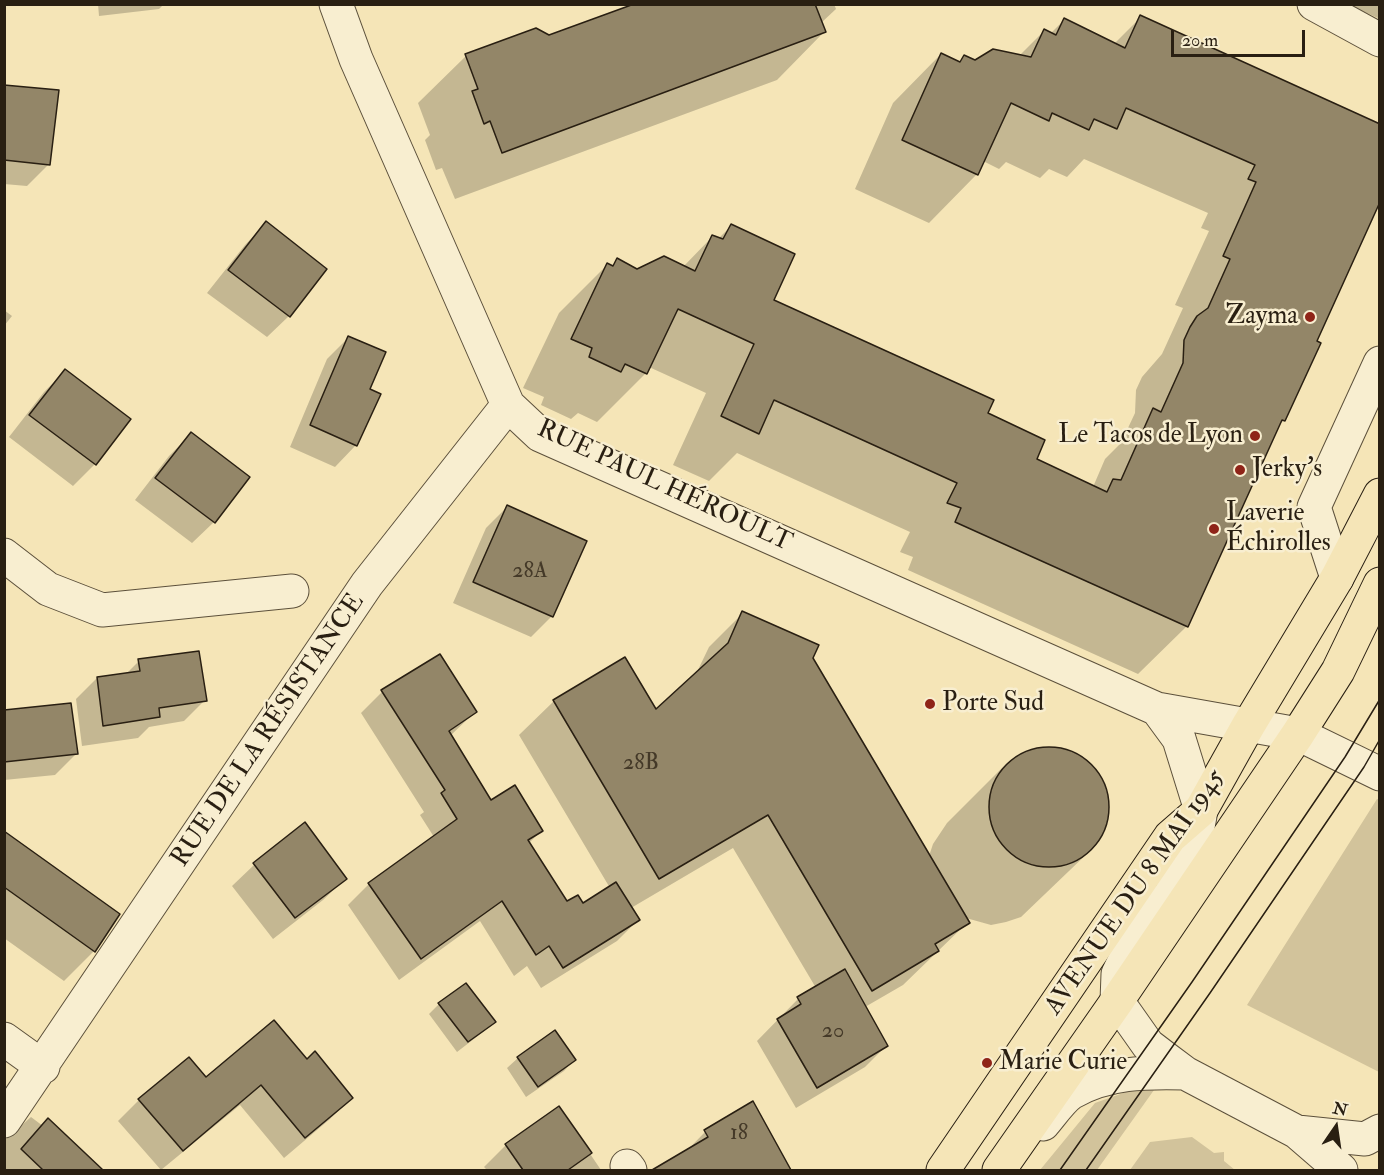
<!DOCTYPE html>
<html>
<head>
<meta charset="utf-8">
<style>
  body { margin:0 }
  #map { position:relative; width:1384px; height:1175px; overflow:hidden; background:#f5e5b7; font-family:"IM FELL Double Pica",serif }
  canvas { display:block }
  .frame { position:absolute; inset:0; border:6px solid #291f12; pointer-events:none }
  .north { position:absolute; left:1306px; top:1097px; width:60px; height:60px; -webkit-text-stroke:4px #f8eed0; paint-order:stroke; rotate:13deg; font-size:16px; font-weight:700; line-height:24px; text-align:center; color:#291f12 }
  .north::after { content:''; display:block; margin:auto; width:21px; height:27px; background:#291f12; clip-path:polygon(50% 0,100% 100%,50% 72%,0 100%) }
  .scale { position:absolute; left:1171px; top:30px; width:134px; height:27px; box-sizing:border-box; border:3px solid #291f12; border-top:0; padding-left:8px; font-size:18px; line-height:21px; white-space:nowrap; color:#291f12; -webkit-text-stroke:4px #f8eed0; paint-order:stroke }
</style>
</head>
<body>
<div id="map">
<canvas width="1384" height="1175"></canvas>
<div class="frame"></div>
<div class="north">N</div>
<div class="scale">20 m</div>
</div>
<script>
const ctx = document.querySelector('canvas').getContext('2d');
ctx.lineJoin = 'round';
function fill(path, color) {
  ctx.fillStyle = color;
  ctx.fill(path, 'evenodd');
}
function stroke(path, color, width, dash) {
  ctx.strokeStyle = color;
  ctx.lineWidth = width;
  ctx.lineCap = dash ? 'butt' : 'round';
  ctx.setLineDash(dash || []);
  ctx.stroke(path);
}
function label(font, color, halo, rows, align = 'center') {
  ctx.font = font + ' "IM FELL Double Pica",serif';
  ctx.lineWidth = 5;
  ctx.setLineDash([]);
  ctx.textBaseline = 'middle';
  ctx.strokeStyle = halo;
  ctx.fillStyle = color;
  for (const [text, x, y, turn = 0] of rows) {
    ctx.save();
    ctx.translate(x, y);
    ctx.rotate((+turn || 0) * Math.PI / 180);
    ctx.textAlign = isNaN(turn) ? turn : align;
    if (halo) ctx.strokeText(text, 0, 0);
    ctx.fillText(text, 0, 0);
    ctx.restore();
  }
}
const green = new Path2D(`
  M1377,799l3,1 -1,272 -132,-67z
  M1154,1090l-57,80h-57l55,-67 31,-11z
  M1192,1137l22,16 10,-1v9l11,9h-105l20,-28z`);
const shadow = new Path2D(`
  M98,4h66l-5,5 -60,7z
  M638,4h196l2,5 -15,14 3,9 -47,48 -322,119 -13,-31 -6,2 -11,-30 5,-5 -12,-32 48,-47 83,-19z
  M1347,4h33v15z
  M1141,17l239,108 -65,217 -31,78 -8,8 -89,198 -49,48 -230,-104 5,-13 -13,-5 10,-20 -147,-67 -26,-12 -28,28 -36,-16 33,-72 -57,-26 -3,6 -49,49 -19,-9 -7,6 -30,-14 3,-8 -21,-9 36,-75 48,-48 4,2 6,-7 20,10 46,-3 30,-31 5,3 13,-13 41,75 214,112 49,46 58,28 12,-28 16,-16 14,-30 1,-23 6,-13 20,-23 21,-46 -8,-3 34,-74 -8,-3 7,-15 -124,-54 -17,18 -18,-8 -9,9 -34,-16 -7,7 -16,-8 -6,13 -48,49 -74,-34 38,-86 48,-49 17,9 6,-6 11,5 44,-6 25,-25 6,3 14,-14 50,24z
  M4,86l45,78 -22,22 -23,-2z
  M266,223l23,93 -22,21 -60,-44 38,-48z
  M4,310l8,6 -8,10z
  M348,338l20,52 -12,55 -21,22 -45,-20 37,-88z
  M65,371l64,48 -34,45 -22,22 -64,-49 35,-45z
  M191,434l23,88 -22,21 -57,-43 34,-44z
  M507,507l45,109 -21,21 -78,-34 33,-75z
  M743,613l69,45 117,198 4,-12 14,-21 60,-60 19,-11 13,-4 24,3 23,12 11,12 7,11 4,13 -2,26 -5,12 -8,11 -72,69 -15,5 -15,3 -25,-7 2,4 -65,63 -38,22 21,39 -21,21 -69,41 -39,-67 41,-42 18,-11 -83,-140 -102,60 7,12 -21,21 -76,47 -14,-22 -13,10 -34,-55 -81,59 -51,-75 21,-21 65,-47 -14,-22 4,-3 -63,-99 21,-21 93,20 -25,24 40,66 51,29 -12,12 37,60 17,2 27,-17 -91,-153 35,-34 71,-42 30,52 41,-37 13,-27z
  M139,661l66,39 -21,21 -35,6 -11,11 -56,8 -6,-47 21,-21 28,-3z
  M4,712l72,42 -21,21 -51,5z
  M304,825l41,54 -22,21 -50,39 -41,-53 22,-21z
  M4,833l90,118 -30,30 -60,-43z
  M439,1004l55,18 -11,10 -26,20 -28,-38z
  M518,1058l56,2 -10,11 -38,26 -19,-29z
  M189,1059l17,20 101,-18 44,37 -21,21 -46,39 -44,-53 -79,65 -43,-49 21,-21z
  M752,1103l38,67h-122l37,-38z
  M559,1108l42,62h-114l-3,-3 22,-22z
  M31,1117l12,9 5,-6 53,50h-97v-29z`);
const building = new Path2D(`
  M634,4h181l11,28 -324,121 -12,-32 -6,3 -12,-33 6,-2 -13,-35 71,-26 13,7z
  M1140,15l240,109v78l-63,139 4,2 -36,78 -3,-1 -94,207 -233,-105 6,-14 -14,-5 10,-20 -145,-66 -38,-17 -15,34 -38,-18 33,-72 -76,-35 -31,65 -22,-10 -4,8 -32,-15 3,-9 -21,-9 36,-76 6,3 4,-8 20,11 27,-13 31,15 17,-36 11,4 8,-15 64,30 -21,46 220,100 -6,13 57,27 -8,19 70,33 6,-13 8,1 32,-72 8,4 22,-49 1,-23 6,-13 7,-11 11,-8 22,-49 -7,-3 33,-74 -8,-3 7,-14 -129,-57 -9,21 -23,-10 -5,11 -37,-17 -3,8 -38,-18 -33,72 -76,-35 39,-87 19,9 4,-7 11,5 18,-11 38,8 13,-28 12,6 8,-17 61,30z
  M4,85l55,5 -9,75 -46,-5z
  M266,221l61,48 -37,48 -62,-47z
  M348,336l38,16 -16,37 11,5 -24,52 -47,-21z
  M65,369l66,50 -35,46 -67,-50z
  M191,432l59,45 -35,46 -60,-45z
  M507,505l80,36 -34,76 -80,-35z
  M742,611l77,34 -6,13 157,265 -35,21 4,7 -67,40 -104,-176 -109,64 -106,-179 72,-43 31,52 72,-66z
  M199,651l8,50 -48,7 1,9 -57,9 -6,-49 43,-6 -2,-12z
  M440,654l37,58 -28,19 42,69 24,-15 28,46 -15,9 39,61 11,-6 5,8 33,-21 24,38 -77,48 -14,-22 -13,9 -34,-54 -81,58 -53,-76 89,-64 -16,-26 4,-3 -64,-100z
  M71,703l7,51 -74,8v-52z
  M989 807a60 60 0 1 1 120 0a60 60 0 1 1-120 0Z
  M305,822l42,57 -52,39 -42,-55z
  M4,831l116,83 -25,38 -91,-65z
  M845,969l43,77 -71,42 -40,-69 24,-15 -4,-7z
  M466,983l30,39 -28,20 -30,-39z
  M274,1020l33,39 8,-8 38,47 -48,40 -44,-53 -78,66 -45,-52 51,-42 17,20z
  M555,1030l21,30 -38,27 -21,-30z
  M753,1101l38,69h-139l56,-33 -4,-7z
  M559,1106l33,47 -24,17h-45l-18,-26z
  M48,1118l55,52h-60l-22,-21z`);
const minor = new Path2D(`
  M336,4l20,55 152,346 32,30 617,274 141,25 82,40
  M1314,4l66,36
  M4,555l44,34 54,21 190,-19
  M1337,578l-23,-71 66,-144
  M1157,709l22,30 22,71 -7,40 -23,43 -37,48 -16,33 -1,27 31,44 17,13 20,15 112,59 44,38
  M4,1039l39,28
  M4,1121l363,-537 141,-179
  M1043,1124c8,-9 18,-24 28,-31 36,-21 75,-21 114,-20
  M1297,1132l68,7 15,-8
  M627,1166l3,4`);
const major = new Path2D(`
  M943,1170l227,-333 31,-27 47,-84 89,-148 43,-83
  M999,1170l118,-169 181,-267 40,-63 42,-87`);
const tram = new Path2D(`
  M1060,1170l132,-188 153,-225 35,-58
  M1086,1170l124,-177 154,-226 16,-28`);
const markers = [
  [1310,317,6,"#8f2418"],
  [1255,436,6,"#8f2418"],
  [1240,470,6,"#8f2418"],
  [1214,529,6,"#8f2418"],
  [930,704,6,"#8f2418"],
  [987,1063,6,"#8f2418"]
];
const numberNames = [
  ["28A",530,572],
  ["28B",641,764],
  ["20",833,1032],
  ["18",739,1134]
];
const poiNames = [
  ["Zayma",1298,317,"right"],
  ["Le Tacos de Lyon",1243,436,"right"],
  ["Jerky’s",1252,470],
  ["Laverie",1226,514],
  ["Échirolles",1226,544],
  ["Porte Sud",942,704],
  ["Marie Curie",999,1063]
];
const streetNames = [
  ["RUE PAUL HÉROULT",664,487,25],
  ["RUE DE LA RÉSISTANCE",269,731,-56],
  ["AVENUE DU 8 MAI 1945",1136,893,-55]
];
fill(green, '#d2c39b');
fill(shadow, '#0003');
fill(building, '#938668');
stroke(building, '#291f12', 1.5);
stroke(minor, '#5c503b', 35);
stroke(major, '#291f12', 35);
stroke(minor, '#f8eed0', 33);
stroke(major, '#f5e5b7', 33);
stroke(tram, '#291f12', 1.5);
for (const [x, y, r, color] of markers) {
  const dot = new Path2D();
  dot.arc(x, y, r, 0, 2 * Math.PI);
  ctx.fillStyle = color;
  ctx.fill(dot);
  stroke(dot, '#f8eed0', 2);
}
label('22px', '#443928', null, numberNames);
label('26px', '#291f12', '#f8eed0', poiNames, 'left');
label('26px', '#291f12', '#f8eed0', streetNames);
</script>
</body>
</html>
